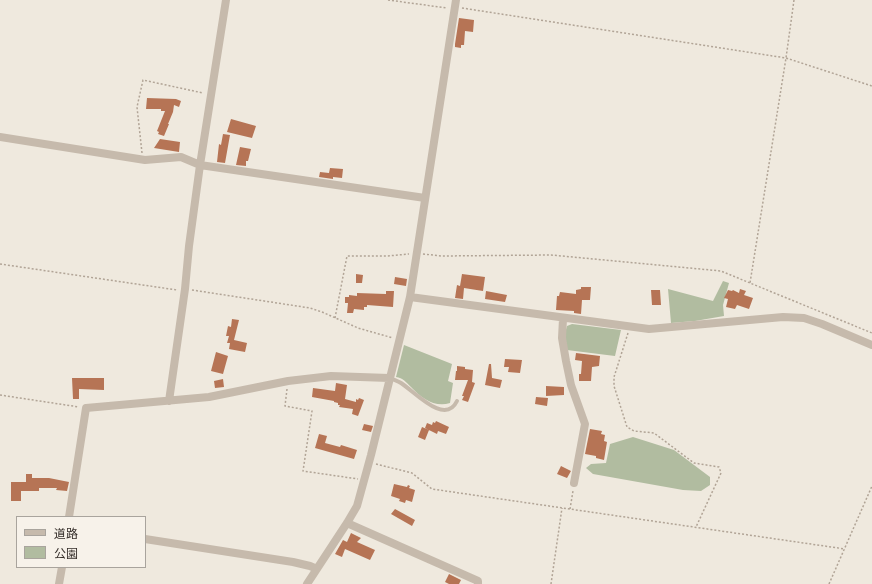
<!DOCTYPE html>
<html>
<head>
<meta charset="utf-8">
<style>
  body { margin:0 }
  #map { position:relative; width:872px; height:584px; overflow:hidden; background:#efe9de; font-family:Raleway,"Noto Sans JP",sans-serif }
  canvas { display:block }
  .legend { position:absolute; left:16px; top:516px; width:130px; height:52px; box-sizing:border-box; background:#f7f2ea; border:1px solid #a9a49d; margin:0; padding:5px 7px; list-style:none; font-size:12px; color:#352e2a }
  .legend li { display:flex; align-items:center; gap:8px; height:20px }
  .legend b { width:20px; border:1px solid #a9a49d }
</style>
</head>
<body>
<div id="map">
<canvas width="872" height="584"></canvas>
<ul class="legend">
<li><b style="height:5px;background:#c6baac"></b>道路</li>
<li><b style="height:11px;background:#b1bca0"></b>公園</li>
</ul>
</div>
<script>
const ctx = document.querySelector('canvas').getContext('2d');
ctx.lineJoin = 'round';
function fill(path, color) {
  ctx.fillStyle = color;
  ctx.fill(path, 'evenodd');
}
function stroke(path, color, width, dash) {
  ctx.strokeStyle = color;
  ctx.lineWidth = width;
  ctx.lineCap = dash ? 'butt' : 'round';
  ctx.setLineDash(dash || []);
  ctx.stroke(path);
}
const green = new Path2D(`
  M723,281l6,2 -6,22 1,11 -29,5 -24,2 -3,-34 45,12z
  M572,324l49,6 -6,26 -48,-6 -2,-17 2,-7z
  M404,345l48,19 -4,17 5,2 -3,20c-15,5 -29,-5 -39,-16 -5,-5 -8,-9 -15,-10z
  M633,437l41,13 36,27v8l-9,6 -18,-1 -90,-16 -7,-6 5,-4 15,-1 4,-19z`);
const building = new Path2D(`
  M459,18l15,2 -1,12 -8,-1 -1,14h-3v3l-6,-1v-3z
  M147,98l29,1 5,2 -2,6 -5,-2 -1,7 -5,12h1l-5,12 -6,-2 1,-2 -2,-1 8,-20h-4v-2h-15z
  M231,119l25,7 -4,12 -25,-6z
  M223,134l7,1 -5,28 -8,-1 2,-18 2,1z
  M160,139l20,3 -1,10 -25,-4z
  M240,147l11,2 -3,12h-2v5l-10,-1z
  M330,168l13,1 -1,9 -9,-1v2l-14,-2 1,-5 9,1z
  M356,274l7,1 -1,8h-6z
  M462,274l23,3 -2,14 -19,-3 -1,11 -8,-1 2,-13 3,1z
  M395,277l12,2 -1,7 -12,-2z
  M581,287h10l-1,13h-8l-1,14 -7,-1v-2l-18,-1 1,-14h2l1,-4 16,2v-4l5,-1z
  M740,289l6,2 -2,4 9,3 -4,11 -12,-4 -2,4 -9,-2 2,-8 -4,-1 4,-8 4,1 1,-1 6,3z
  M651,290h9l1,15h-9z
  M386,291h8l-1,16 -26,-2v2h-3v3l-10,-1 -1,4h-6l1,-10h-3v-6h4v-2l8,1v-3l29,1z
  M486,291l21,4 -2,7 -20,-3z
  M232,319l7,1 -5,20 13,3 -2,9 -16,-3 1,-6h-3l2,-7h-3l2,-10 3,1z
  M216,352l12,4 -5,18 -12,-3z
  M576,353l24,3 -1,10 -7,1 -1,14h-12v-7h2l1,-13 -7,-1z
  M505,359l17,1 -2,13 -12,-1 1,-5h-5z
  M489,364h2l1,14 10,2 -2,8 -15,-3z
  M457,366l8,1v2l8,1 -1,12 3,1 -7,19 -6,-2 2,-4h-2l6,-16h-13l1,-9h1z
  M72,378h32v12l-25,-1v10h-6z
  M223,379l1,8 -9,1 -1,-7z
  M336,383l11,2 -2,14 11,3v-3l2,1 1,-2 5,2 -6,16 -6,-2 1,-5 -14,-2 1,-2h-2v-2l-4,-1v-1l-22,-4 1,-9 22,3z
  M546,386l18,1v8l-18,1z
  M536,397l12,1 -1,8 -12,-2z
  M436,421l13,6 -3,7 -8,-3 -1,3 -12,-6 2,-5 5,2 1,-3 2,1z
  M364,424l9,2 -2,6 -9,-2z
  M422,427l7,3 -4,10 -7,-3z
  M590,429l12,2 -1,3 4,1 -1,6 3,1 -3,18 -8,-2v-2l-11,-2z
  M319,434l8,2 -2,7 15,4 1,-2 16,5 -3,9 -39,-11z
  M561,466l10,5 -4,7 -10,-4z
  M26,474h6v4h17l20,4 -2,9 -11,-1 1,-2h-18v3h-18v10h-10v-19h15z
  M394,484l13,3 1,-2 2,1 -1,2 6,2 -3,12 -6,-2 -1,3 -6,-2 1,-2 -9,-3z
  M395,509l20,11 -3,6 -21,-12z
  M351,533l10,5 -4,4 18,8 -5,10 -25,-11 -3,8 -7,-3 8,-14 4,2z
  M449,574l12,6 -2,4h-10l-4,-2z`);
const path = new Path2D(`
  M388,0l59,8
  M794,0l-8,58 -36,225 122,50
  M462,8l324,50 86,28
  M142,153l-5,-46 6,-27 60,13
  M423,254l19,2 109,-1 170,16 29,12
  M0,264l177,26
  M192,290l118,18 12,4 36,16 35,10
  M335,318l12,-62h40l22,-2
  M628,333l-14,44v9l13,41 7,4 20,2 40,30 25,4 2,6 -25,54
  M287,389l-2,17 27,5 -9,60 55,8
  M0,395l79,12
  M376,464l36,9 20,16 413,60
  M570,509l3,-18
  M551,584l11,-76
  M829,584l43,-98`);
const lane = new Path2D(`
  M390,378c4,2 8,3 11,5 14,9 44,43 56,18`);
const street = new Path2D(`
  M0,137l145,23 36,-3 19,8 225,33
  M410,297l239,32 134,-12 21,1 18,6 50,21
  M563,319l-1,19 4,23 5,24 14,39 -11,59
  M169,401l16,-112 4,-43 11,-81 26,-165
  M69,517l17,-109 123,-11 79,-16 43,-5 58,2
  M347,523l131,58v3
  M145,539l148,23 17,4 7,3
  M59,584l3,-17
  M307,584l40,-61 10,-17 14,-51 39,-158 46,-297`);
fill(green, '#b1bca0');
fill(building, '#b67455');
stroke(path, '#b1a496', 1.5, [2, 2]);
stroke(lane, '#c6baac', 4);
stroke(street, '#c6baac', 8);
</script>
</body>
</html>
